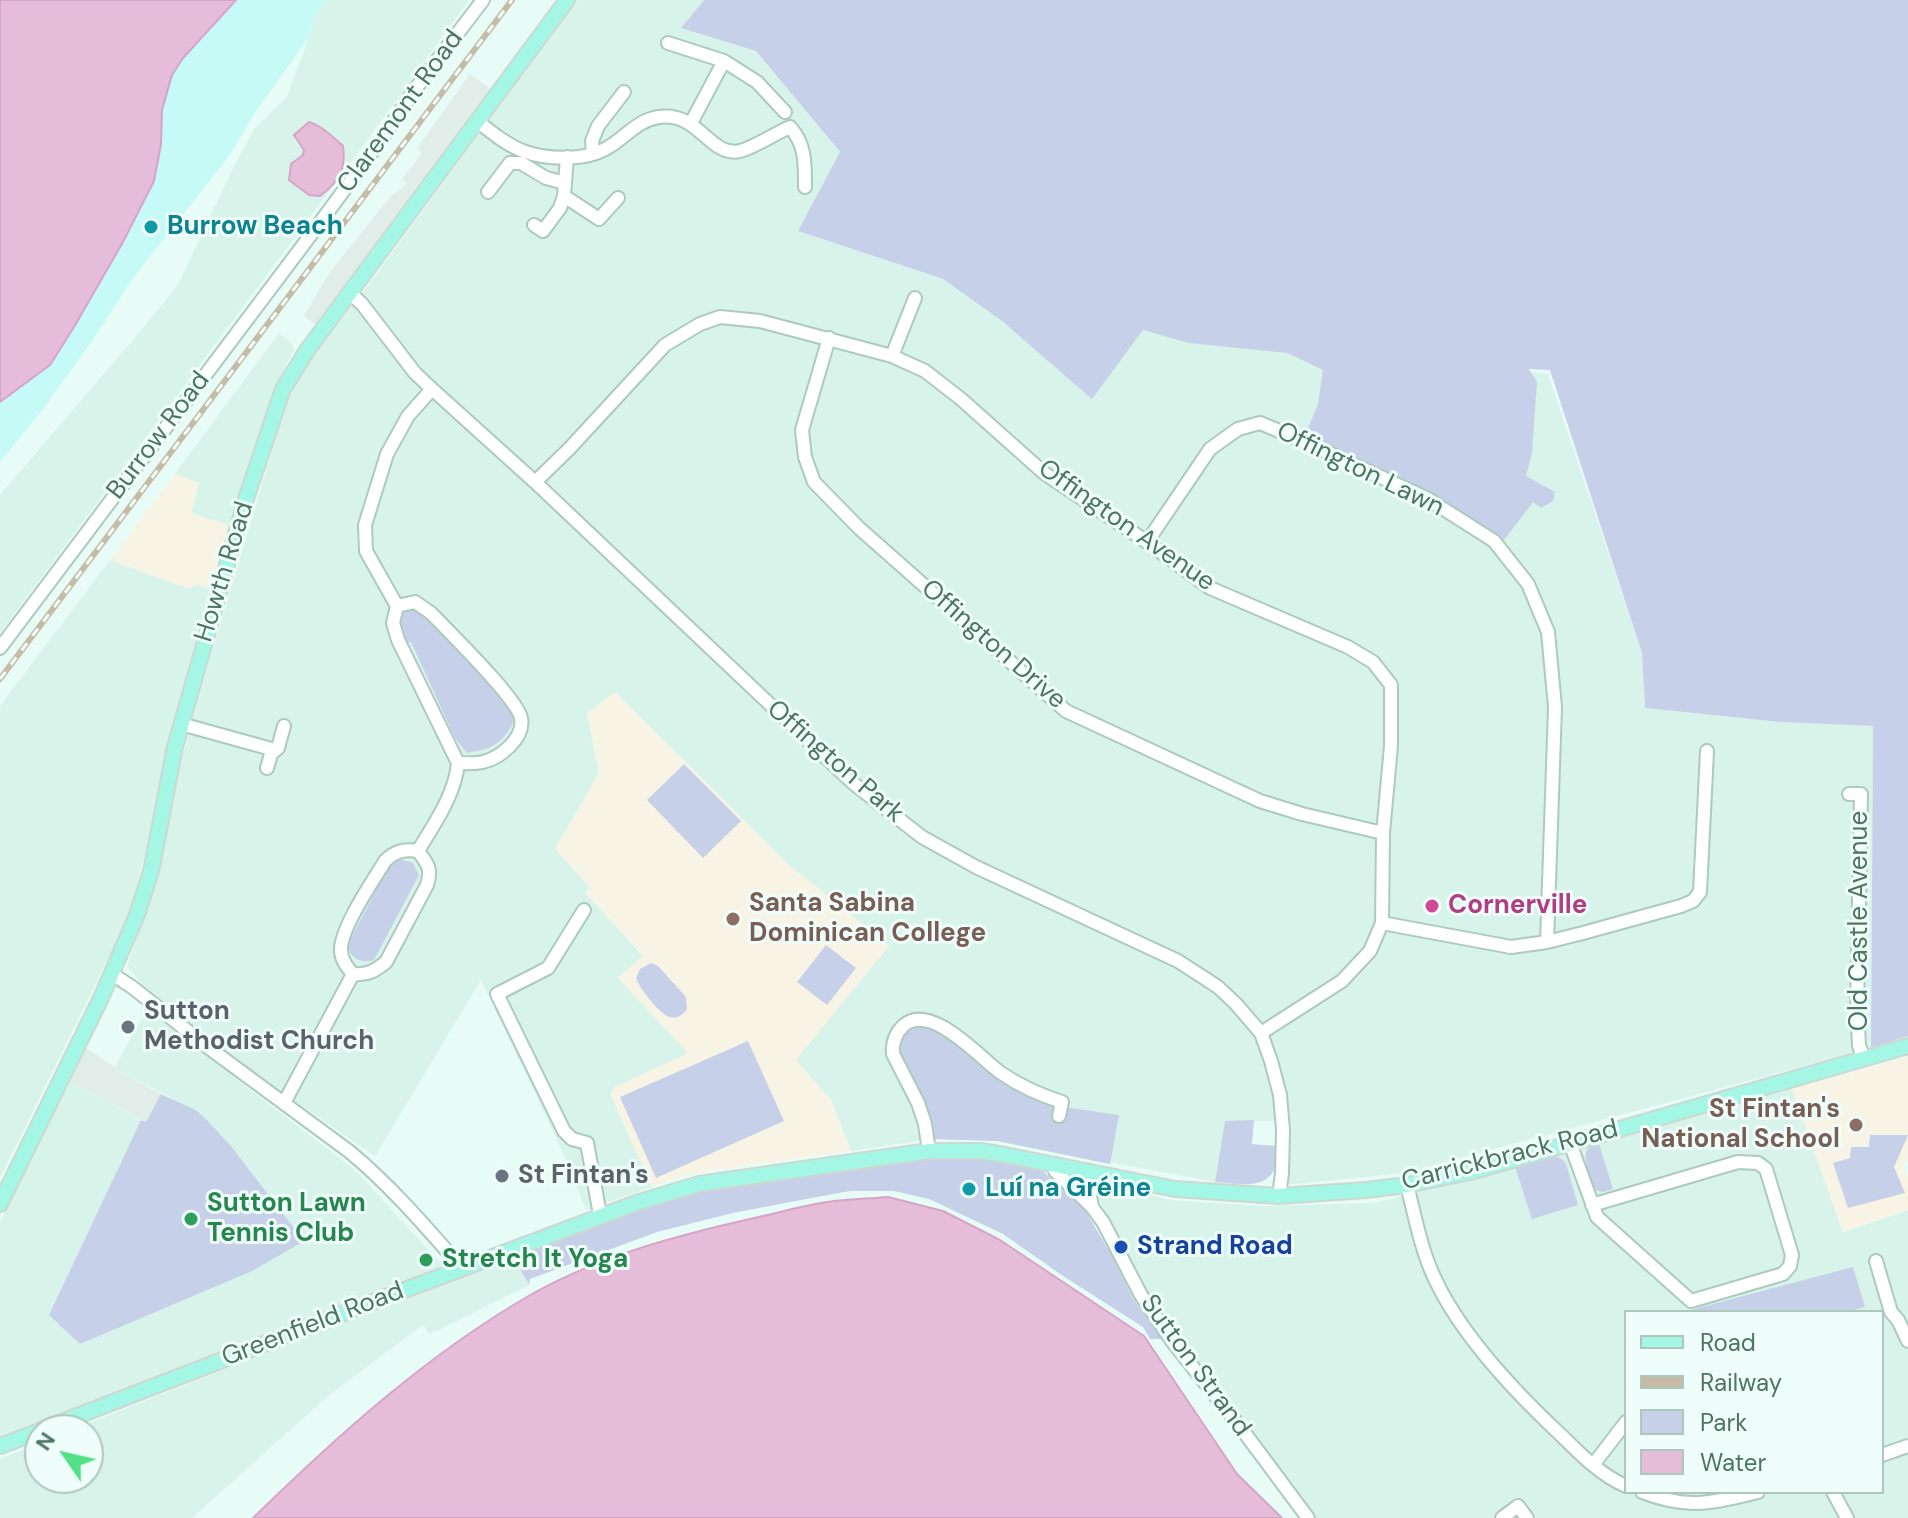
<!DOCTYPE html>
<html>
<head>
<meta charset="utf-8">
<style>
  body { margin:0 }
  #map { position:relative; width:1908px; height:1518px; overflow:hidden; background:#e8fcf7; font-family:"DM Sans",sans-serif }
  canvas { display:block }
  .legend { position:absolute; left:1624px; top:1310px; width:260px; height:184px; box-sizing:border-box; background:#effefb; border:2px solid #aec7bd; margin:0; padding:10px 14px; list-style:none; font-size:24px; color:#4d7561 }
  .legend li { display:flex; align-items:center; gap:16px; height:40px }
  .legend b { width:40px; border:2px solid #aec7bd }
  .north { position:absolute; left:24px; top:1414px; width:80px; height:80px; box-sizing:border-box; background:#effefb; border:2px solid #aec7bd; border-radius:50%; rotate:304deg; font-size:22px; font-weight:700; line-height:32px; text-align:center; color:#4d7561 }
  .north::after { content:''; display:block; margin:auto; width:28px; height:36px; background:#53e087; clip-path:polygon(50% 0,100% 100%,50% 72%,0 100%) }
</style>
</head>
<body>
<div id="map">
<canvas width="1908" height="1518"></canvas>
<ul class="legend">
<li><b style="height:10px;background:#a4f7e5"></b>Road</li>
<li><b style="height:10px;background:#c6bca6"></b>Railway</li>
<li><b style="height:22px;background:#c7d0e9"></b>Park</li>
<li><b style="height:22px;background:#e5bdd9"></b>Water</li>
</ul>
<div class="north">N</div>
</div>
<script>
const ctx = document.querySelector('canvas').getContext('2d');
ctx.lineJoin = 'round';
function fill(path, color) {
  ctx.fillStyle = color;
  ctx.fill(path, 'evenodd');
}
function stroke(path, color, width, dash) {
  ctx.strokeStyle = color;
  ctx.lineWidth = width;
  ctx.lineCap = dash ? 'butt' : 'round';
  ctx.setLineDash(dash || []);
  ctx.stroke(path);
}
function label(font, color, halo, rows, align = 'center') {
  ctx.font = font + ' "DM Sans",sans-serif';
  ctx.lineWidth = 6;
  ctx.setLineDash([]);
  ctx.textBaseline = 'middle';
  ctx.strokeStyle = halo;
  ctx.fillStyle = color;
  for (const [text, x, y, turn = 0] of rows) {
    ctx.save();
    ctx.translate(x, y);
    ctx.rotate((+turn || 0) * Math.PI / 180);
    ctx.textAlign = isNaN(turn) ? turn : align;
    if (halo) ctx.strokeText(text, 0, 0);
    ctx.fillText(text, 0, 0);
    ctx.restore();
  }
}
const residential = new Path2D(`
  M327,0h142l-98,135 -371,498v-138l133,-155 45,-55 56,-119 21,-38 32,-31 22,-60 4,-18z
  M577,0h127l-23,28 75,23 84,102 -42,78 145,48 59,42 90,77 51,-68 405,44 94,279 3,55 135,14 93,4 -2,322 -467,125 -118,12 -10,-19 1,-45h-52l-10,61 -218,-41 -65,-2 -81,12 -20,-51 -36,-40 94,-114 -100,-81 -202,-152 12,60 -44,76 35,38 -5,6 58,63 -25,22 71,75 -75,35 -3,7 41,92 -66,23 -27,-66 -78,-164 -106,176 -138,-94 -88,-69 -22,-27 29,-86 27,-126 30,-105 66,-221 18,-51 81,-105z
  M279,333l13,11 2,5 -20,41 -46,135 -37,-12 8,-30 -24,-9z
  M110,560l76,28 12,-3 12,4 -44,160 -21,104 -17,65 -128,260v-472z
  M148,1011l208,160 87,95 -443,175v-218l26,-58 45,-84 70,39 -92,195 255,-73 -73,-96 -25,-27 -10,-9 -82,-41 29,-53z
  M1792,1089l51,143 65,-22v308h-593l-152,-199 -68,-127 11,-9 64,17 95,6 111,-3 130,-34zM1626,1312h256v180h-256z
  M512,1255l17,30 -99,49 -7,-9 -95,71 -136,122h-192v-59l40,-16v35h48v-48h-16z`);
const industrial = new Path2D(`
  M470,74l20,14 -175,237 -11,-9 12,-21 14,-23 60,-75 17,-13 -5,-5 20,-26 -5,-5z
  M86,1048l29,19 -1,2 47,25 -15,28 -75,-41z`);
const education = new Path2D(`
  M175,474l24,9 -8,30 37,12 -18,64 -12,-4 -12,3 -76,-28z
  M615,692l174,173 100,81 -93,114 35,40 20,51 -164,23 -35,13 -41,-92 2,-7 75,-35 -70,-75 25,-22 -58,-64 5,-5 -35,-38 44,-76 -12,-60z
  M1908,1057v104l-6,4 6,12v33l-65,22 -51,-143z`);
const green = new Path2D(`
  M704,0h1204v1036l-37,12 2,-322 -93,-4 -135,-14 -3,-55 -92,-283 -21,-1 8,13 -5,71 -6,23 29,16 -2,9 -12,7 -8,-6 -29,38 -68,-45 -131,-59 13,-32 5,-34 -36,-17 -98,-10 -46,-13 -51,69 -90,-78 -59,-42 -145,-48 42,-79 -84,-101 -75,-23z
  M415,607l18,15 78,86 4,11c-12,25 -21,29 -48,34l-12,-15 -44,-96 -4,1c-6,-12 -9,-19 -3,-32z
  M684,764l57,57 -38,37 -56,-58z
  M400,859l13,4 6,12 -45,85c-13,4 -23,-1 -27,-15l45,-84z
  M826,945l30,23 -29,37 -30,-23z
  M651,963l7,3 28,31 1,12c-4,6 -9,10 -17,8 -10,-2 -31,-29 -34,-39l4,-9z
  M923,1025l20,7 72,56 35,17 69,10 -9,49 -113,-23 -65,-2 -29,-76 -5,-19 9,-14z
  M748,1041l36,80 -128,57 -36,-81z
  M161,1094l35,16 10,9 25,27 73,95 -52,30 -172,73 -31,-29 92,-195 5,2z
  M1254,1120l-2,24 25,2c0,6 1,15 -1,20 -10,26 -40,17 -61,16l10,-61z
  M1870,1135h38l-14,32 11,26 -57,15 -15,-45 17,-5 1,-11h18z
  M1599,1144l14,45 -10,3 -8,-2c-4,-8 -13,-32 -8,-40 2,-4 7,-5 12,-6z
  M1555,1157l6,1 5,6 12,41 -46,14 -17,-52z
  M979,1158l62,12 19,15 25,25 30,51 18,37 29,41h-12l-7,-12 -80,-51 -60,-42 -74,-35 -35,-8h-44l-49,9 -68,13 -76,19 -127,47 -1,6 -17,-30 142,-50 59,-18 129,-19 66,-7z
  M1853,1267l12,40 -18,5h-167l2,-2h8z`);
const sand = new Path2D(`
  M236,0h91l-14,19 -4,18 -53,74 -27,45 -96,122 -39,60 -51,71 -43,53v-60l50,-38 24,-37 49,-85 31,-61 7,-37 1,-34 10,-35 11,-17z`);
const water = new Path2D(`
  M0,0h236l-53,58 -11,17 -10,35 -1,34 -7,37 -31,61 -49,85 -24,38 -50,37z
  M309,122c13,4 24,15 34,24 3,24 -3,35 -23,50l-11,-1 -20,-15 2,-16 12,-9 1,-5 -10,-15z
  M888,1197l55,14 57,29 144,96 93,138 45,44h-1029c85,-83 176,-165 279,-224 68,-38 143,-58 218,-75 24,-5 47,-12 71,-16 22,-4 45,-4 67,-6z`);
const minor = new Path2D(`
  M668,43l56,18 33,21 28,30
  M477,121c14,11 30,24 46,30 23,9 63,10 84,-3 18,-10 30,-28 52,-31 40,-6 51,41 81,34 13,-3 36,-18 50,-24 16,18 15,37 15,60
  M691,123l33,-62
  M593,154l-1,-13 6,-15 26,-34
  M567,157l-3,39 35,23 19,-21
  M488,192l22,-29h11l25,15 19,5
  M534,225l9,6 17,-23 4,-12
  M350,293l12,11 53,69 17,16 103,93 318,301 69,54 54,30 202,94 40,26 18,17 25,29 10,28 9,34 3,35 -1,43 -3,23
  M829,338l-27,92 3,27 9,25 45,46 207,183 194,90 42,13 81,19
  M892,356l23,-58
  M535,482l34,-33 96,-104 35,-21 20,-7 40,4 132,35 33,15 36,28 83,74 103,69 63,46 138,59 25,15 18,23v61l-8,87 -1,90 -12,28 -28,30 -81,52
  M1147,542l63,-93 28,-20 22,-6 41,17 127,59 66,42 34,43 20,48 7,75 -8,235
  M397,606l18,-4 16,11c17,18 86,85 90,105 4,20 -21,40 -38,44 -8,2 -17,1 -25,1
  M0,648l319,-424 67,-91 27,-41 70,-92
  M181,724l94,26
  M267,768l4,-14 7,-6 6,-22
  M1849,794h12l-4,215 2,36 4,14
  M418,851c16,-27 37,-56 40,-88l-60,-123 -5,-17 4,-17 -31,-55 -1,-26 22,-71 21,-38 24,-27
  M584,910l-36,58 -51,26 67,137 8,8 15,4 13,72
  M1382,923l129,24 36,-5 36,-9 98,-27 12,-5 7,-9 7,-141
  M112,974l20,13 77,61 141,104c42,35 76,75 112,116
  M284,1103l69,-129c-6,-7 -11,-13 -12,-22 -2,-22 32,-71 44,-91 10,-10 19,-12 33,-10 10,13 14,18 9,34l-41,77c-11,9 -18,13 -33,12
  M1570,1143l27,74 94,84 92,-27 7,-8 2,-11 -26,-86 -8,-6 -20,-1 -146,43
  M929,1151l-4,-27 -7,-21 -25,-49c-1,-11 2,-20 10,-28 27,-25 76,31 98,47 19,13 39,22 61,29l-3,14
  M1055,1164v7l37,36 11,15 38,73 31,46 72,91 64,86
  M1407,1185c8,31 14,65 28,94 26,56 83,116 128,158 18,18 39,39 63,49
  M1092,1207l-2,-11 4,-23
  M1876,1261l15,51 7,8 10,21
  M1882,1455l26,-9
  M1593,1465l33,-43
  M1642,1492c47,18 69,11 116,0
  M1833,1492l14,26
  M1502,1518l16,-12 9,12`);
const major = new Path2D(`
  M0,1204l101,-206 36,-83 14,-44 24,-124 69,-242 39,-116 25,-40 259,-349
  M41,1430l329,-127 269,-101 60,-18 230,-33h52l24,4 170,34 104,7 87,-6 41,-5 67,-14 434,-125
  M0,1446l40,-15`);
const rail = new Path2D(`
  M0,679l512,-679`);
const markers = [
  [151,227,8,"#0f9aa8"],
  [1432,906,8,"#d1479c"],
  [733,919,8,"#8d6e63"],
  [128,1027,8,"#6b7280"],
  [1856,1125,8,"#8d6e63"],
  [502,1176,8,"#6b7280"],
  [969,1189,8,"#0f9aa8"],
  [191,1219,8,"#2e9e5b"],
  [1121,1247,8,"#1a4fb4"],
  [426,1260,8,"#2e9e5b"]
];
const streetNames = [
  ["Claremont Road",401,112,-54],
  ["Burrow Road",159,436,-53],
  ["Offington Lawn",1360,470,26],
  ["Offington Avenue",1126,526,35],
  ["Howth Road",225,572,-73],
  ["Offington Drive",993,645,41],
  ["Offington Park",835,762,41],
  ["Old Castle Avenue",1860,921,-90],
  ["Carrickbrack Road",1510,1156,-14],
  ["Greenfield Road",313,1325,-21],
  ["Sutton Strand",1195,1366,54]
];
const cultureNames = [
  ["Burrow Beach",167,227],
  ["Luí na Gréine",985,1189]
];
const educationNames = [
  ["Santa Sabina",749,904],
  ["Dominican College",749,934],
  ["St Fintan's",1840,1110,"right"],
  ["National School",1840,1140,"right"]
];
const hotelNames = [
  ["Cornerville",1448,906]
];
const worshipNames = [
  ["Sutton",144,1012],
  ["Methodist Church",144,1042],
  ["St Fintan's",518,1176]
];
const leisureNames = [
  ["Sutton Lawn",207,1204],
  ["Tennis Club",207,1234],
  ["Stretch It Yoga",442,1260]
];
const transitNames = [
  ["Strand Road",1137,1247]
];
fill(residential, '#d7f3ea');
fill(industrial, '#e1ede8');
fill(education, '#f8f4e5');
fill(green, '#c7d0e9');
fill(sand, '#c5faf6');
fill(water, '#e5bdd9');
stroke(water, '#d6a4c7', 2);
stroke(minor, '#accbbe', 16);
stroke(major, '#cdd8d3', 18);
stroke(minor, '#fff', 12);
stroke(major, '#a4f7e5', 14);
stroke(rail, '#c6bca6', 6);
stroke(rail, '#effefb', 3, [9]);
for (const [x, y, r, color] of markers) {
  const dot = new Path2D();
  dot.arc(x, y, r, 0, 2 * Math.PI);
  ctx.fillStyle = color;
  ctx.fill(dot);
  stroke(dot, '#effefb', 3);
}
label('26px', '#4d7561', '#effefb', streetNames);
label('bold 26px', '#0d838f', '#effefb', cultureNames, 'left');
label('bold 26px', '#785e54', '#effefb', educationNames, 'left');
label('bold 26px', '#b23c85', '#effefb', hotelNames, 'left');
label('bold 26px', '#5b616d', '#effefb', worshipNames, 'left');
label('bold 26px', '#27864d', '#effefb', leisureNames, 'left');
label('bold 26px', '#164399', '#effefb', transitNames, 'left');
</script>
</body>
</html>
